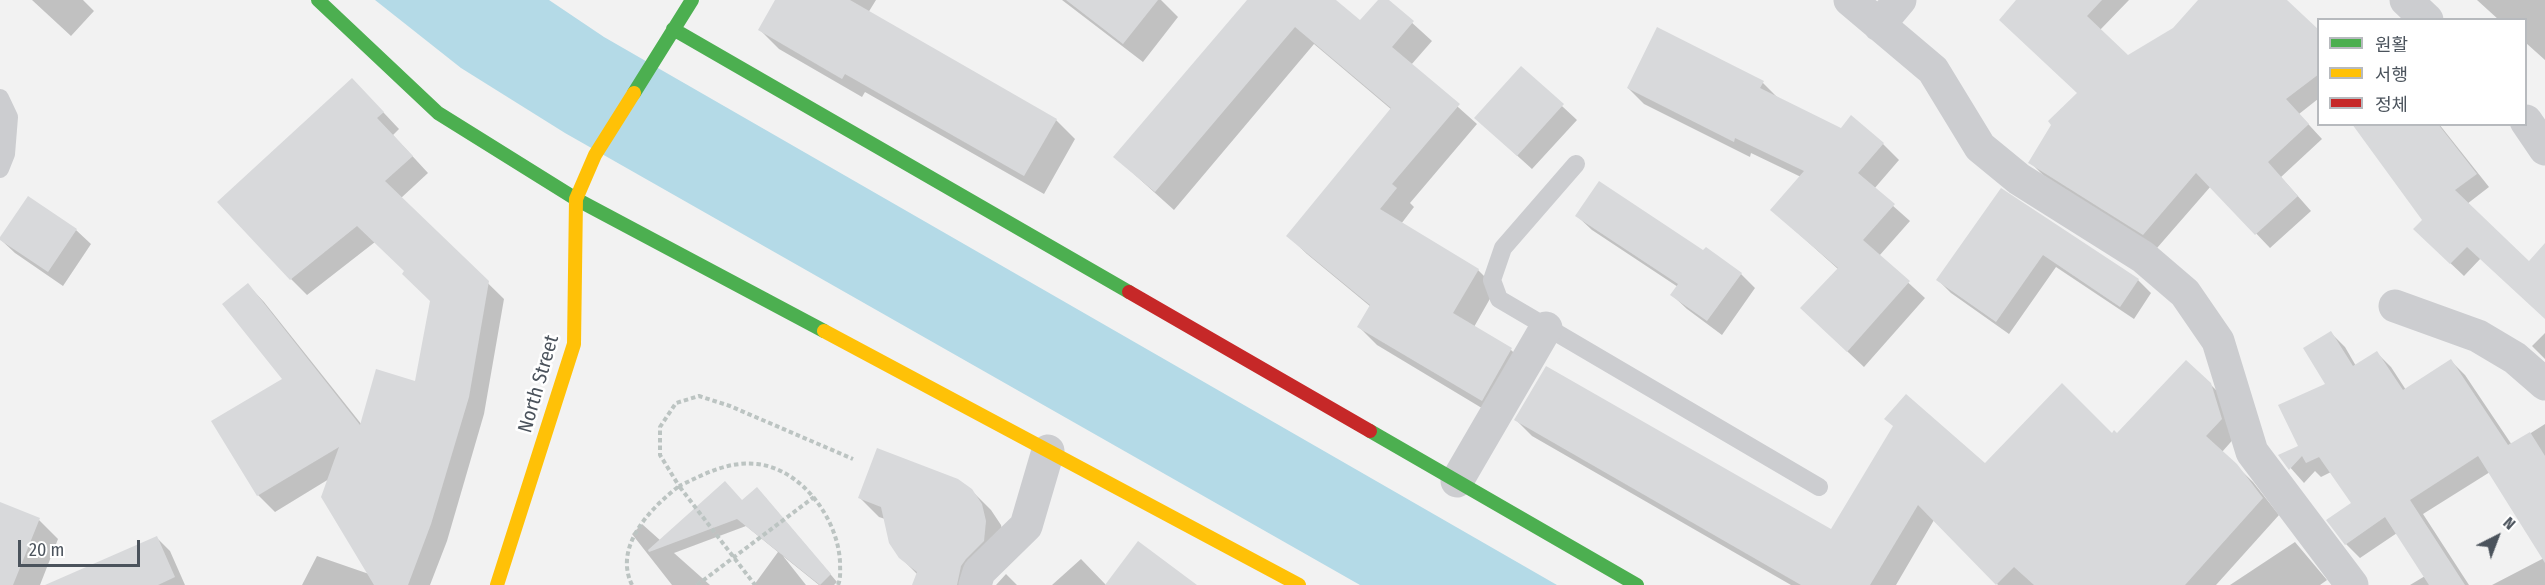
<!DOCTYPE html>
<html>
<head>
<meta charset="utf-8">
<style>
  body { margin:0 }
  #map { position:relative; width:2545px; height:585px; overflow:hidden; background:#f2f2f2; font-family:"Fira Sans Condensed","Noto Sans KR",sans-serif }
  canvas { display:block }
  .legend { position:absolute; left:2317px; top:18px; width:210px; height:108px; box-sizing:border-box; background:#fff; border:2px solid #b7babe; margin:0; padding:8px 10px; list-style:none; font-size:18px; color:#4b535c }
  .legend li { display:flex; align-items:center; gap:12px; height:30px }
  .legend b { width:30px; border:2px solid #b7babe }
  .north { position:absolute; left:2467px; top:507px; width:60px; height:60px; -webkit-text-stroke:4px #fff; paint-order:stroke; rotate:42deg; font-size:16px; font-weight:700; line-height:24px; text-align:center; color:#4b535c }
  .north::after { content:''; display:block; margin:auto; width:21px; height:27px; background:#4b535c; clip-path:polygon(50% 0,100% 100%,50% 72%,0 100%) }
  .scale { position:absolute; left:18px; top:540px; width:122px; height:27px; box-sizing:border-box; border:3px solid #4b535c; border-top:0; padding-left:8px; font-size:18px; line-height:21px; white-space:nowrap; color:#4b535c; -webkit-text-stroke:4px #fff; paint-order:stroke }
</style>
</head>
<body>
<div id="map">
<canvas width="2545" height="585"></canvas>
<ul class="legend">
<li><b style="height:8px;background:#4caf50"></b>원활</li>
<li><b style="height:8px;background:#ffc107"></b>서행</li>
<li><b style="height:8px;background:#c62828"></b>정체</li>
</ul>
<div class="north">N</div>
<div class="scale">20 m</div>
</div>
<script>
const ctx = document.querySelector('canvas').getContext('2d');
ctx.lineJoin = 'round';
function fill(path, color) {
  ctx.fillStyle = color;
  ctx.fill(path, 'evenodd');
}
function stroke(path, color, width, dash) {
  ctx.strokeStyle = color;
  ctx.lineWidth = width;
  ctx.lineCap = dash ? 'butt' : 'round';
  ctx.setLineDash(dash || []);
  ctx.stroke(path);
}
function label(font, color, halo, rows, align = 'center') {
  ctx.font = font + ' "Fira Sans Condensed",sans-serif';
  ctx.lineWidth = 5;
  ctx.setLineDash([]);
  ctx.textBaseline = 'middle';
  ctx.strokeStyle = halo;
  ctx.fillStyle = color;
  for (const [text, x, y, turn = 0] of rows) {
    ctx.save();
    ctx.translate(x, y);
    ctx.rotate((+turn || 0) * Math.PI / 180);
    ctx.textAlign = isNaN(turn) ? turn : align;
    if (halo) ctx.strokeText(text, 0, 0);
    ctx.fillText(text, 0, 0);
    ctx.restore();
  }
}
const water = new Path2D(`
  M375,0h174l55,37 953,548h-197l-795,-452 -104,-65z`);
const shadow = new Path2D(`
  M32,0h51l11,11 -23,25z
  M776,0h100l-8,13 188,107 19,19 -31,55 -179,-102 -3,5 -83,-48 -19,-19z
  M1062,0h99l17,17 -35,45z
  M1264,0h70l26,22 20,-22h7l45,41 -21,24 66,59 -67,79 4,4 -13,17 77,46 18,18 -22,39 37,23 19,18 -30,51 -123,-74 -18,-18 12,-20 -64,-53 -19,-18 104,-126 -78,-66 -140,166 -59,-53z
  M2018,0h111l-29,30 28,26 107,-56h50l33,32v67l-19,15 23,25 -41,38 30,34 -41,37 -59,-62 -54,62 -113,-72 -14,-14 49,-68z
  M2477,0h68v60l-19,-17v-23h-27z
  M1521,68l56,52 -45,49 -41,-37z
  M1763,83l16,16 62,30 42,15 16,16 -25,29 36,32 -31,35 46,42 -61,69 -46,-43 20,-55 -66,-59 29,-33 -50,-24 -1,4 -106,-53 -16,-16z
  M368,96l31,33 -6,6 35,38 -27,25 103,101 -20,115 -37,127 -17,44h-128l15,-29 52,18 -40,-95 -54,33 -17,-17 -45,-73 72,-43 -37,-94 16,17 98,123 55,-42 15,-82 -26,-29 -31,-30 -68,53 -16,-16z
  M2377,124h62l50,63 -22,17 62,59 16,-2v57l-64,-60 -17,18 -36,-34 -4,-22z
  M2001,190l137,90 13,13 -17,26 -78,-52 -47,67 -58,-41 -13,-13z
  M29,198l47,32 15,14 -28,42 -48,-33 -15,-14z
  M1577,216l126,36 38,22 14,14 -33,47 -35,-26 -15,-14 6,-8 -86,-57z
  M2331,333l14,14 11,19 21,-13 14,14 15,23 45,-29 14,14 47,70 33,-21v161h-53l52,-27 -54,-86 -67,42 46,71h-59l15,-9 -28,-43 -37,25 -14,-14 7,-40 -22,-32 -10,5 -6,-6 -11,12 -24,-27 20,-9 27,-62z
  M2545,333v26l-13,-13z
  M2210,384l17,17 10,34 -15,17 31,30 26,33 -63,70h-218l-64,-65 -38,65h-105l-259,-149 -16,-16 316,111 153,-66 132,-30z
  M971,490l20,20 10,15 4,17 -24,43h-67l4,-10 -18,-18 -15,-38 -6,-2 -20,-20z
  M764,496l73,86 -3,3h-15l-36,-29 23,29h-52l24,-33 -32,-26 -72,27 36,32h-38l-40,-51 10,-10 19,17 81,-39z
  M0,503l39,17 19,19 -18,46h-40z
  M157,538l13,13 15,34h-80z
  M2295,542l32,38 -7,5h-90z
  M1081,559l25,26h-54z
  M1006,574l11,11h-21z`);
const building = new Path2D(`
  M775,0h75l207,119 -33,57 -179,-102 -3,5 -84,-49z
  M1066,0h92l-35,44z
  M1247,0h89l24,20 18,-20h11l25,21 -22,26 68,57 -68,80 5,4 -17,21 99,60 -26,44 59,35 -30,53 -125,-74 13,-22 -84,-69 105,-128 -96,-81 -140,165 -42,-35z
  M2016,0h86l-15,16 41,39 45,-27 25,-28h89l32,30v44l-33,25 23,25 -41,38 30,34 -43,39 -59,-62 -53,62 -113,-71 -2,-1 23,-38 -3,-4 29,-28 -78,-73z
  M1657,27l107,54 -4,7 81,40 10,-13 33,28 -26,30 37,31 -32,36 47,41 -63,71 -47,-44 38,-40 -68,-58 34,-39 -69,-33 -1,4 -107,-54z
  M1521,66l43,38 -47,52 -43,-38z
  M352,78l32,34 -7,6 36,38 -28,25 104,100 -20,116 -38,127 -23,61h-34l-53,-88 18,-50 -82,49 -46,-75 71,-42 -60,-75 26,-21 112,142 16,-56 39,12 15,-80 -28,-27 2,-3 -47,-45 -67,54 -73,-78z
  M2352,124h86l39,50 -22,16 74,71 16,-18v76l-78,-72 -17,17 -37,-35 9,-9z
  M1599,181l104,69 3,-3 36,26 -35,48 -37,-26 8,-11 -103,-68z
  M2001,188l138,91 -19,28 -77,-52 -47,67 -60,-42z
  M28,196l49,33 -29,43 -48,-32v-3z
  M2331,331l22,35 24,-15 26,39 48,-31 57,86 22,-13 15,24v107l-67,-107 -68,44 55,85h-36l-44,-68 -40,28 -19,-25 25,-17 -32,-46 -13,6 -4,-7 -13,14 -11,-15 20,-9 -20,-41 47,-21 -22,-36z
  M2186,360l25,23 11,36 -16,17 31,28 26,34 -78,87h-151l-20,-18 -18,18 -78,-80 -48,80h-69l-287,-165 32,-54 285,163 62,-103 -9,-7 22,-25 79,69 77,-80 50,50 2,-3 3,3z
  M877,448l81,31 14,10 10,15 4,17 -2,20 -18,18 -5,7 -4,19h-45l5,-13 -18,-14 -10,-15 -8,-36 -23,-9z
  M725,481l17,19 15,-13 74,87 -11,11 -83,-66 -88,33 -1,-2z
  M0,502l40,16 -27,67h-13z
  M157,536l18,41 -17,8h-113z
  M1138,541l59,44h-92z`);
const path = new Path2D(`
  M632,585c-19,-39 19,-77 47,-99l76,99
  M697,585l117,-88
  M838,585c3,-7 2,-15 2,-23 -2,-43 -38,-93 -83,-98 -30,-3 -52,10 -78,22l-19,-31v-28l16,-24 23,-7 31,10 123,53`);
const lane = new Path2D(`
  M0,98l9,19 -3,37 -6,15
  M1576,164l-73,84 -11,32 7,19 320,188`);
const street = new Path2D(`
  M1850,0l83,70 47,77 39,32 124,78 42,36 33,48 34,111 100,133
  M2406,0l21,20
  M1879,25l21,-25
  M2526,121l19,28
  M2395,306l83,30 37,22 30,26
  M1457,481l89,-153
  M975,585l4,-13 47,-46 22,-75`);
const fast = new Path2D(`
  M318,0l120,113 138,86 248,132
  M673,29l456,263
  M634,93l58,-93
  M1370,431l267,154`);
const slow = new Path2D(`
  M824,331l475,254
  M497,585l77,-241 2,-145 19,-44 39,-62`);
const jam = new Path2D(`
  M1129,292l241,139`);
const streetNames = [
  ["North Street",539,384,-74]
];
fill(water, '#b4dae7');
fill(shadow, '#0003');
fill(building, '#d8d9db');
stroke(path, '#bcc4c2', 4, [4.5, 3]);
stroke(lane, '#cccdd0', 18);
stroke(street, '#cccdd0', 33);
stroke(fast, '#4caf50', 14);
stroke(slow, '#ffc107', 14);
stroke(jam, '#c62828', 14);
label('20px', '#4b535c', '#fff', streetNames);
</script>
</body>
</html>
